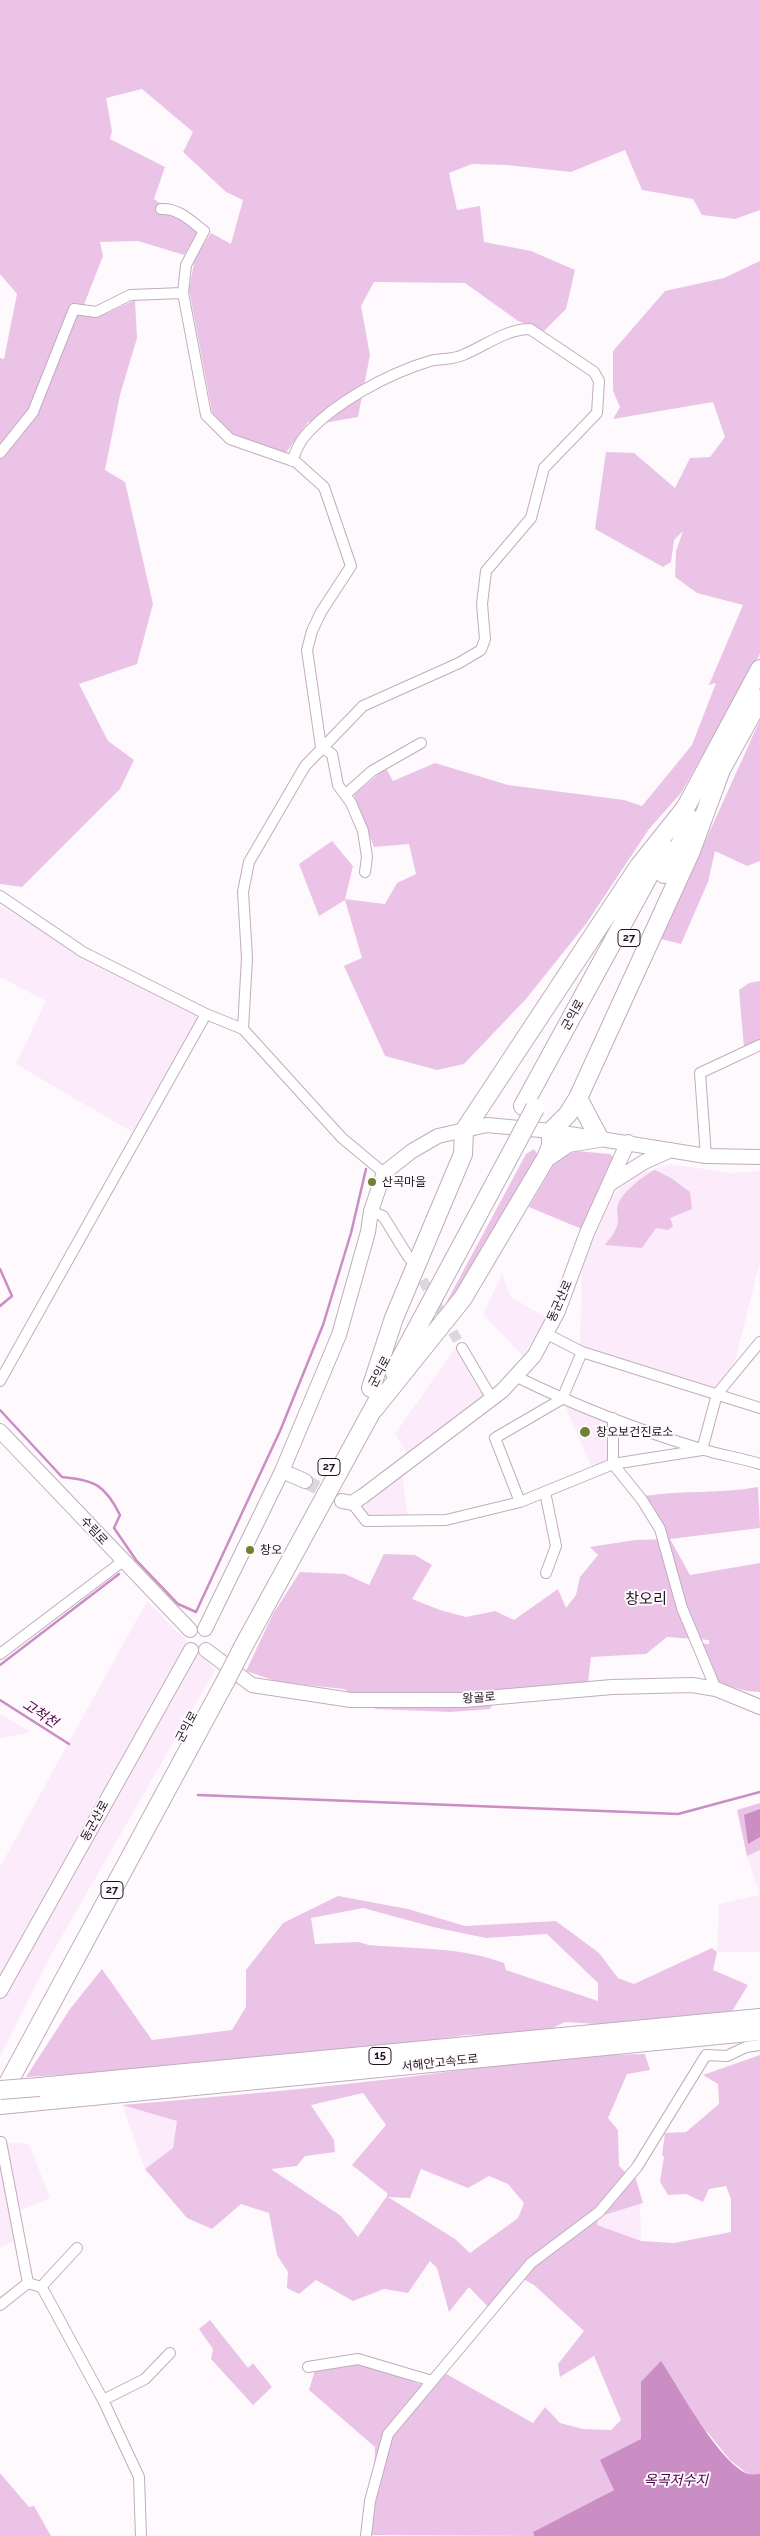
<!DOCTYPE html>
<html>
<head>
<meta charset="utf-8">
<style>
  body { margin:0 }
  canvas { display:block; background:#fef9fd }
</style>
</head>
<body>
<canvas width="760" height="2536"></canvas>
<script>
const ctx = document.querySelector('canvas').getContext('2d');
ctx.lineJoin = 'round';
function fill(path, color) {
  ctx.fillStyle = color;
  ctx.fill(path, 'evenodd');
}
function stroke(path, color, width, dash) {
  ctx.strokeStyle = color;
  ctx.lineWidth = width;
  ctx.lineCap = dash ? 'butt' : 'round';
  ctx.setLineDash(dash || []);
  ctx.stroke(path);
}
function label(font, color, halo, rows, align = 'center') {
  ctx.font = font + ' Raleway,"Noto Sans KR",sans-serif';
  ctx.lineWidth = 4;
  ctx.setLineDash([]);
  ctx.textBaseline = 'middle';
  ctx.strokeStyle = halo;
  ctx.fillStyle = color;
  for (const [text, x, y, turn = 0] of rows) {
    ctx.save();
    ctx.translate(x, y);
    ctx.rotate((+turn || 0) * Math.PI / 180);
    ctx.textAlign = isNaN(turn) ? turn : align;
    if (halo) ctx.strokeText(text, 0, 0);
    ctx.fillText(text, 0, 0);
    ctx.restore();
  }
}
const built = new Path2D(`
  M0,906l198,111 -66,115 -116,-68 30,-63 -46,-24z
  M670,1164l61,9 29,-2v90l-24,96 -6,16 -13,17 -137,-44 2,-80 29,-67 20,-23z
  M502,1274l9,23 36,21 -24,38 -40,-42z
  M456,1347l38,47 -86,60 -13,-20z
  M564,1403l45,16 3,44 -20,5z
  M402,1474l6,45 -42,-1 -9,-15z
  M147,1601l68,69 -165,287 -50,100v-190z
  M0,1714l31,18 -31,6z
  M760,1850v102h-43l2,-48 41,-9 -13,-39z
  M122,2105l55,16 -4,27 -28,21z
  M0,2142l29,2 21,54 -31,13 4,25 -23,12z
  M640,2204l1,37 -44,-15 1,-9z`);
const green = new Path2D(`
  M0,0h760v210l-25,9 -33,-4 -9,-16 -51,-9 -17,-40 -54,22 -64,-7 -35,-1 -23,9 8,37 23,-4 4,36 47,9 44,19 -9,39 -22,22 -26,-10 -53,-38 -91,-1 -13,24 9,49 -12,62 -34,6 -16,-1 -22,31 -25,-6 -31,-13 -18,-22 -23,-122 6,-33 16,-24 20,11 12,-44 -17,-8 -43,-40 10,-20 -51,-43 -36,9 6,33 -2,8 55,28 -11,32 44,33 -14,23 -46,-14 -38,1 3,14 -23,59 25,-1 30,-14 2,38 -17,57 -15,75 20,12 28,122 -16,60 -58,20 29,57 26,19 -14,29 -98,98 -22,-3v-526l4,1 13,-65 -17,-20z
  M760,261v393l-79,139 -32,36 -63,95 -60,75 -62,65 -27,6 -52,-14 -41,-90 18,-8 -17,-58 -26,16 -20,-52 33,-23 21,25 -8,33 40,5 12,-21 19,-9 -7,-30 -35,3 -20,-52 32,-27 7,13 42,-18 73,22 116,15 18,6 50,-61 24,-62 -7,2 34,-80 -46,-12 -22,-16 1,-26 7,-20 -9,9 -3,22 -8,5 -68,-38 11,-77 28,1 41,35 15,-30 20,-1 15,-20 -12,-35 -100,17 7,-12 -7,-16v-40l52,-60 59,-13z
  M760,720v141l-13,5 -32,-15 -7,31 -27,62 -20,-5z
  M760,981v59l-16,8 -5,-58 10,-7z
  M534,1149l7,11 -124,197 109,-203z
  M576,1151l34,3 6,5 -32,71 -55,-23 28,-48z
  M655,1170l16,8 19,14 2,17 -22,9 3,8 -5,4 -12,-2 -14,20 -37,-3c5,-7 13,-15 13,-25 0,-6 -2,-9 0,-15 3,-12 26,-30 37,-35z
  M758,1487l2,41 -90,11 20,36 70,-12v129l-13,-1 -27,-7 -22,-41 11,1v-4l-42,-3 -21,17 -55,3 -3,25 -52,8 -35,-1 -11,20 -40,3 -74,-3 -32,-20 -65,-7 -33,-11 27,-57 27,-42 45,2 24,11 15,-31 31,1 17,10 -20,34 28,11 26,7 29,-6 19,9 44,-31 8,19 10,-13 4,-18 18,-22 -8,-8 45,-7 34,-1 -25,-43c39,-6 76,-2 114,-9z
  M760,1803v47l-13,6 -10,-46z
  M338,1896l70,13 57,17 91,-5 43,32 19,25 16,6 78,-36 5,4 -4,18 35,15 -17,28 -120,12 -46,-3 -21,10 -78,3 -139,21 -86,8 -215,13 44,-68 32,-40 50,71 80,-10 14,-23v-37l37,-47zM363,1908l70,19 53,11 61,-4 51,49v18l-92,-31 -2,-7c-42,-16 -90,-14 -135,-18l-11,-3 -43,2 -4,-26z
  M645,2054l5,16 -23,4 -19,44 10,12 1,36 8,8 8,2 8,27 -45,14 -1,8 44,16 33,2 57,-11v-33l-5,-13 -17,3 -6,13 -17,-8 -18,1 -8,-13 4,-25 -2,-2 3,-22 21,-1 33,-28 -1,-20 -15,-9 57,-20v419l-11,1 -19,-15 -22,-27 -67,-51v57l-27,51 -81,42 1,4 -162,-1 3,-88 -66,-57 6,-20 43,-9 72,27 13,-16 90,51 12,-16 15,16 23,6 28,1 10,-10 -27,-64 -34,21 -2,-13 26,-33 -50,-46 -11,-6 -34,29 -20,-21 -20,25 -12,-44 -7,-7 -22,32 -24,-4 -31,12 -37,-21 -17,14 -12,-6 1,-16 -11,-17 -8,-42 -28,-9 -29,25 -25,-11 -42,-49 28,-21 4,-27 -55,-16c78,-7 156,-13 233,-22 97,-10 193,-28 290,-29zM363,2093l23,32 -34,40 35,28v3l-29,41 -17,-21 -70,-47 26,-3 8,-10 30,-4 -1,-12 -23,-35zM421,2169l47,19 21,-12 19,8 16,19 -6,15 -48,35 -15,-14 -67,-42 22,1z
  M210,2320l38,48 5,-5 19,24 -19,18 -42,-46 2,-10 -14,-20z
  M0,2473l29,34 5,-1 17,30h-51z`);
const water = new Path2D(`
  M760,1809v28l-12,7 -4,-29z
  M661,2361c18,27 58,102 87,113 3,1 9,0 12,0v62h-226l-1,-4 81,-42 -14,-30 41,-21v-57z`);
const stream = new Path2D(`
  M0,1269l12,27 -12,10
  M0,1410l62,67c33,3 43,8 58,38l-6,13 22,32 42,44 18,8 84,-181 43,-106 28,-92 15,-64
  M0,1665l119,-91
  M0,1700l69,44
  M198,1795l480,19 82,-22`);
const streetTunnel = new Path2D(`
  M415,1267l47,81`);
const secondaryTunnel = new Path2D(`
  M305,1481l37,20`);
const street = new Path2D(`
  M161,209c18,-1 30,12 43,22l-18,34 -3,28 23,122 24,24 66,23 28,25 27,79 -30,46 -9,19 -5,19 14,97 11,7 6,31 13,18 12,28 4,26 -2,15
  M0,453l33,-41 41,-103 22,3 34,-17 53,-2
  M292,461c3,-8 7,-18 12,-24 29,-34 83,-63 126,-76 11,-3 23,-1 33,-6 22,-9 43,-26 67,-26l64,43 5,9 -2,32 -53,55 -13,50 -45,53 -4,33 3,35 -4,11 -22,13 -96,43 -58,60 -56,96 -6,30 4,66 -4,71 99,109 42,35
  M345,795l27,-24 49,-28
  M0,896l83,56 123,62 37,15
  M706,1156l-6,-83 60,-28
  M371,1211l12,5 26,42
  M545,1333l37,19 178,56
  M462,1348l30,51
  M517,1377c59,29 121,53 184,72 19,6 40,9 59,15
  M0,1381l206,-367
  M613,1418v46l29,36 18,29 22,79 34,81
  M545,1492l11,54 -10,27
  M520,1502l-25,-64 67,-39 20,-47
  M352,1503l14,18 80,-1 74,-18 93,-38 89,-14 15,-56 43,-52
  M0,1654l123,-93
  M1,2142l27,141
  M41,2287l36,-39
  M0,2305l28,-22 13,4 4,6 58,107 36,77 2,59
  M308,2367l50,-8 74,22
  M103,2400l42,-21 25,-26
  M366,2536l4,-35 18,-67 143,-171 68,-51 38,-45 69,-112 21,1 19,-9 14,-2`);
const secondary = new Path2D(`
  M611,1183l33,-21 27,-12
  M0,1431l190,199
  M282,1471l23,10
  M342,1501l10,2 11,-7 139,-105 32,-35 24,-45 29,-78 41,-91
  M205,1629l77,-158 57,-136 29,-103 3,-21 13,-38 28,-22 26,-15 49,-11 64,6 155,25 54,1
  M206,1650l46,35 99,15h113l148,-13 80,-2 24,4 44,18
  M0,1991l191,-341`);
const highway = new Path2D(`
  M717,777l43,-78
  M681,816l79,-147
  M664,874l29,-54
  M523,1106l141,-258
  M546,1158l22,-15 31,-5 -21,-40
  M394,1371l123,-229
  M371,1388l23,-70 69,-164 1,-23 175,-265 47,-59
  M374,1409l89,-111 83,-140 5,-12v-15l17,-17 10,-16 113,-247 31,-84
  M243,1647l136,-249
  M39,2087l721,-69
  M0,2098l225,-416
  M0,2105l760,-74`);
const highwayBridge = new Path2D(`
  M517,1142l18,-34
  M225,1682l18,-35
  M0,2090l39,-3`);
const markers = [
  [372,1182,5,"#718232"],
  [585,1432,6,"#718232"],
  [250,1550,5,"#718232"]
];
const shields = [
  [629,938,22],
  [329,1467,22],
  [112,1890,22],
  [380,2056,22]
];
const shieldNames = [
  ["27",629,938],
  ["27",329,1467],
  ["27",112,1890],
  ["15",380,2056]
];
const streetNames = [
  ["군익로",573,1015,-61],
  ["동군산로",560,1301,-66],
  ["군익로",380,1372,-62],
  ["수림로",94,1531,47],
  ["왕골로",479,1698,-4],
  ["군익로",187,1727,-62],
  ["동군산로",95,1821,-61],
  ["서해안고속도로",440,2063,-6]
];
const poiNames = [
  ["산곡마을",382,1182],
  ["창오보건진료소",596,1432],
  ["창오",260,1550]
];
const waterNames = [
  ["고척천",40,1714,33],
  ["옥곡저수지",676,2481]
];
const quarterNames = [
  ["창오리",646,1599]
];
fill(built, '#fcebfa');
fill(green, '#ebc3e6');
fill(water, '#ca8dc4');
stroke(stream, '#ca8dc4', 2.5);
stroke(streetTunnel, '#dcd7db', 10, [10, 5]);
stroke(secondaryTunnel, '#dcd7db', 14, [14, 7]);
stroke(street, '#c0adbe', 12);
stroke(secondary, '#c0adbe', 16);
stroke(highway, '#c0adbe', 20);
stroke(street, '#fff', 10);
stroke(secondary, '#fff', 14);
stroke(highway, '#fff', 18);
stroke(highwayBridge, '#c0adbe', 20, []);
stroke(highwayBridge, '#fff', 18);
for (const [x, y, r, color] of markers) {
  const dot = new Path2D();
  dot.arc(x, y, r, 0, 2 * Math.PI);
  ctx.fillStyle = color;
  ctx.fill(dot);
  stroke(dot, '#fef9fd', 2);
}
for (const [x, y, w] of shields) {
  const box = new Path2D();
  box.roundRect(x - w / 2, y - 8.5, w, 17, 4);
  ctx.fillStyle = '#fef9fd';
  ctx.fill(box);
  stroke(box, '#1c151b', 1);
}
label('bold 11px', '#1c151b', null, shieldNames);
label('12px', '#1c151b', '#fef9fd', streetNames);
label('12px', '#1c151b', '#fef9fd', poiNames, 'left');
label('italic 14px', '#4d004a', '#fef9fd', waterNames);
label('15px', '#1c151b', '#fef9fd', quarterNames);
</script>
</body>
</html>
